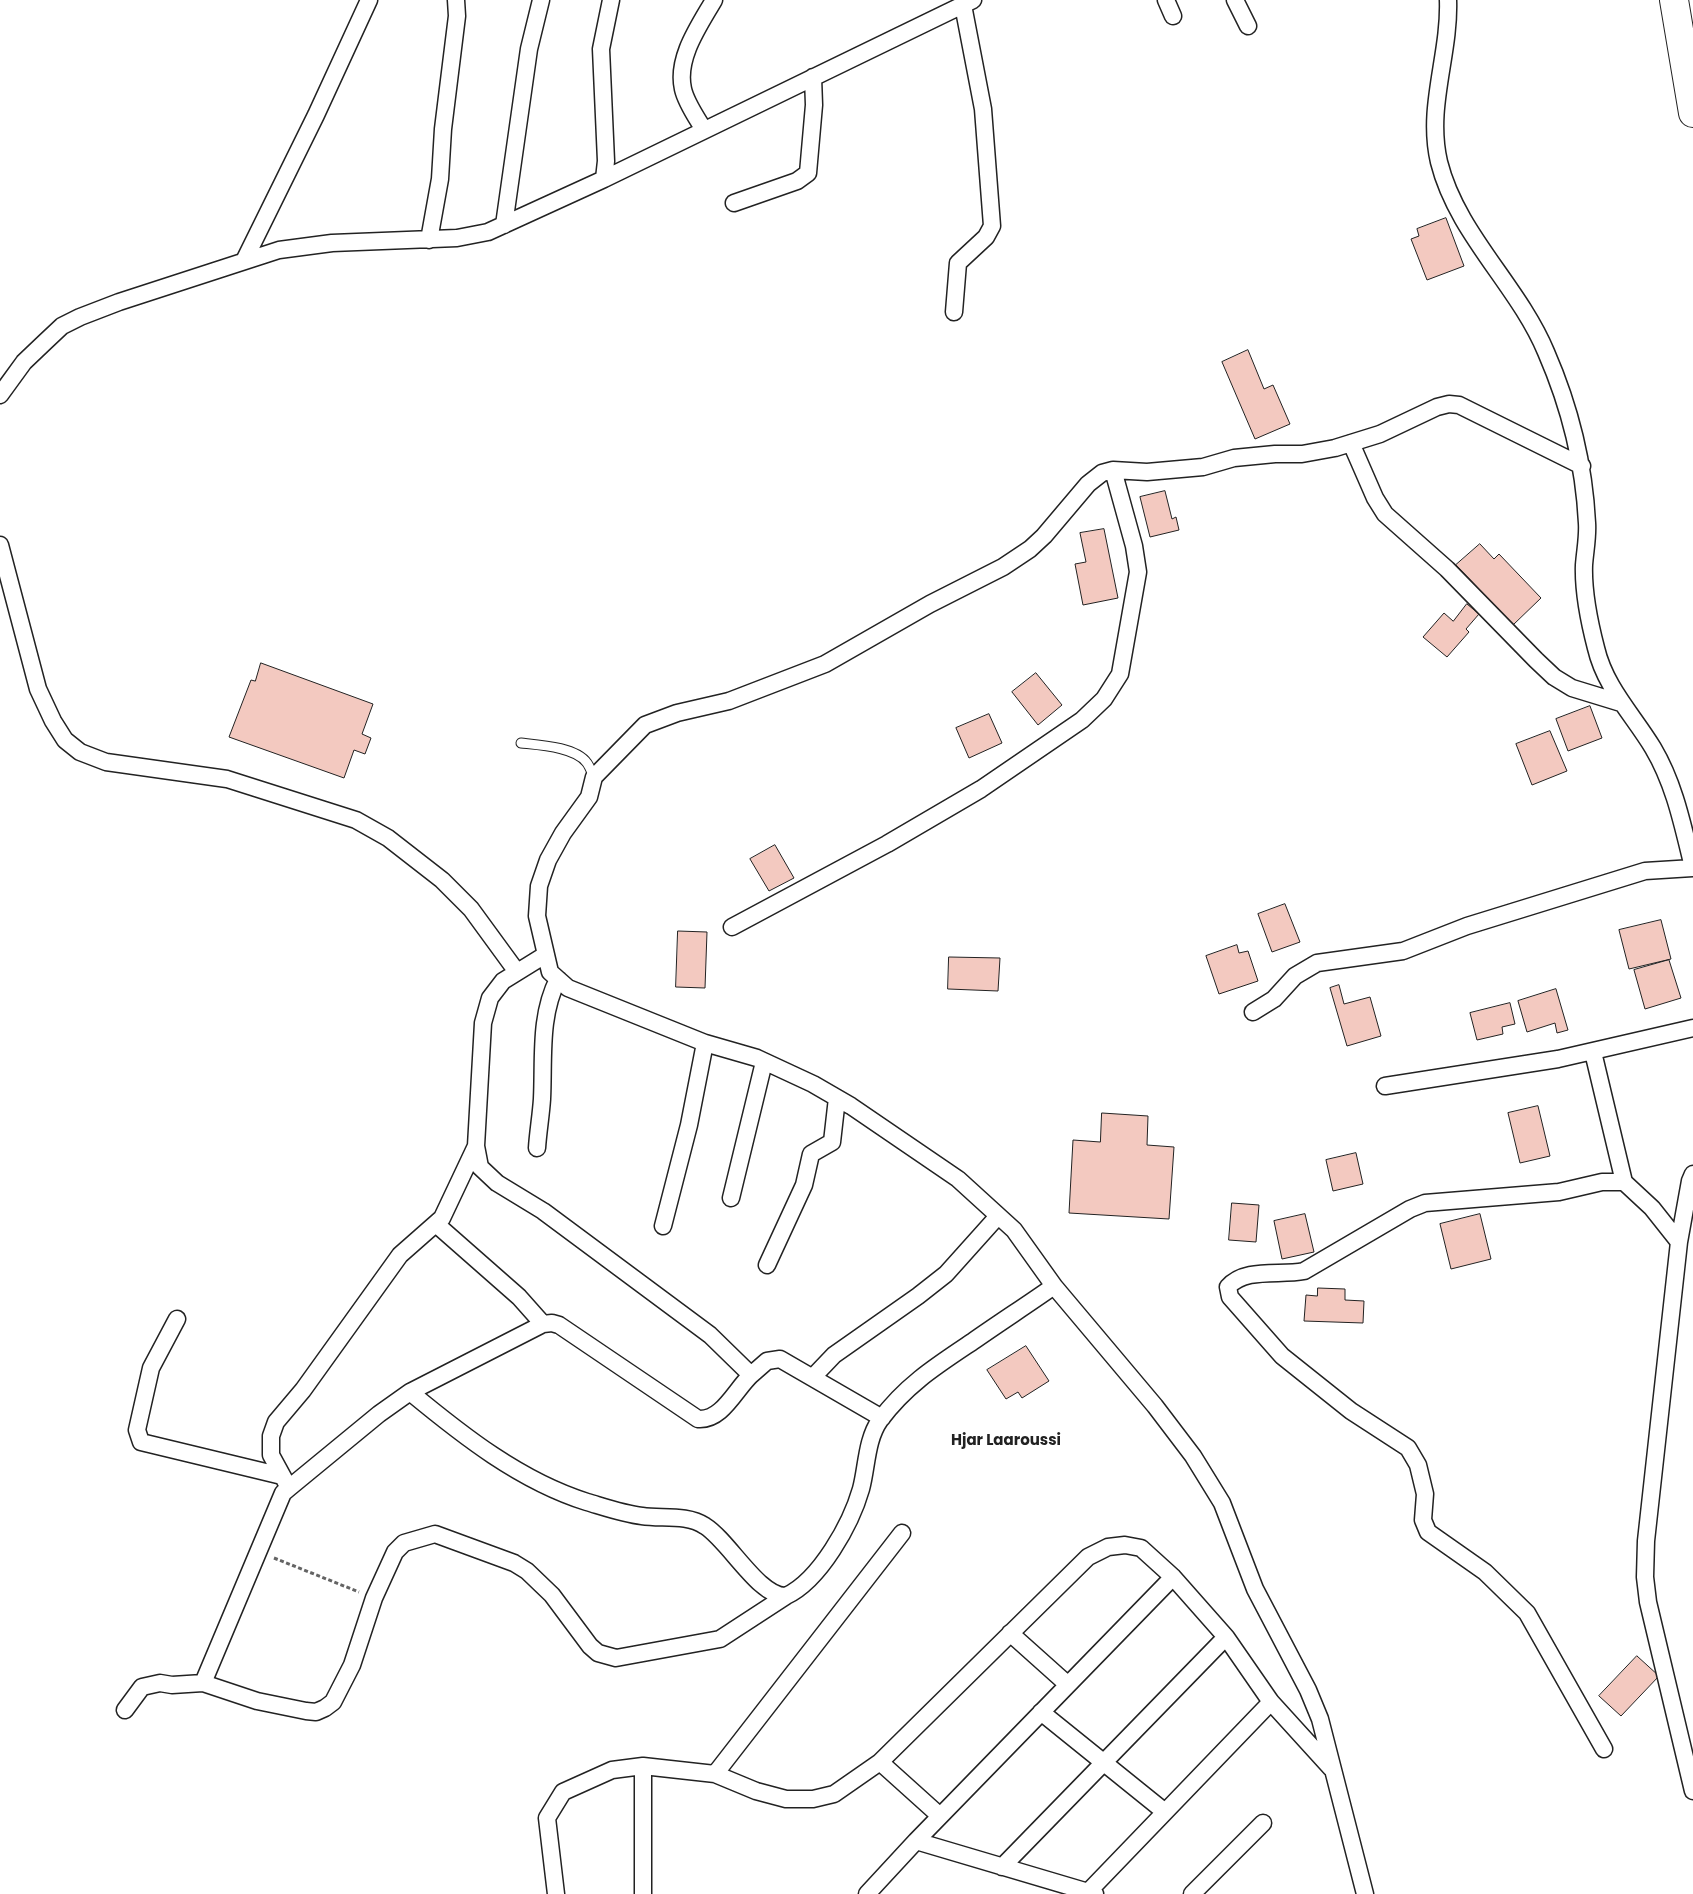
<!DOCTYPE html>
<html>
<head>
<meta charset="utf-8">
<style>
  body { margin:0 }
  canvas { display:block; background:#fff }
</style>
</head>
<body>
<canvas width="1693" height="1894"></canvas>
<script>
const ctx = document.querySelector('canvas').getContext('2d');
ctx.lineJoin = 'round';
function fill(path, color) {
  ctx.fillStyle = color;
  ctx.fill(path, 'evenodd');
}
function stroke(path, color, width, dash) {
  ctx.strokeStyle = color;
  ctx.lineWidth = width;
  ctx.lineCap = dash ? 'butt' : 'round';
  ctx.setLineDash(dash || []);
  ctx.stroke(path);
}
function label(font, color, halo, rows, align = 'center') {
  ctx.font = font + ' Poppins,sans-serif';
  ctx.lineWidth = 4;
  ctx.setLineDash([]);
  ctx.textBaseline = 'middle';
  ctx.strokeStyle = halo;
  ctx.fillStyle = color;
  for (const [text, x, y, turn = 0] of rows) {
    ctx.save();
    ctx.translate(x, y);
    ctx.rotate((+turn || 0) * Math.PI / 180);
    ctx.textAlign = isNaN(turn) ? turn : align;
    if (halo) ctx.strokeText(text, 0, 0);
    ctx.fillText(text, 0, 0);
    ctx.restore();
  }
}
const building = new Path2D(`
  M1446,218l18,48 -37,14 -16,-41 8,-3 -2,-7z
  M1248,350l16,39 9,-4 17,39 -35,15 -33,-77z
  M1165,491l7,28 4,-2 3,13 -29,7 -10,-40z
  M1104,529l14,69 -35,7 -8,-41 11,-2 -6,-29z
  M1480,544l14,15 5,-5 42,44 -28,27 -57,-60z
  M1467,604l12,10 -13,15 3,3 -22,25 -24,-20 21,-24 9,8z
  M261,663l112,41 -11,30 9,4 -6,16 -11,-4 -10,28 -115,-41 22,-57 4,1z
  M1036,673l26,32 -24,20 -26,-33z
  M1590,706l12,32 -34,13 -12,-32z
  M989,714l13,29 -33,15 -13,-30z
  M1550,731l17,40 -35,14 -16,-41z
  M775,845l19,33 -25,13 -19,-32z
  M1285,904l15,38 -28,10 -14,-38z
  M1661,920l10,39 -42,10 -10,-39z
  M678,931l29,1 -2,56 -29,-1z
  M1237,945l2,8 9,-2 10,30 -39,13 -13,-38z
  M949,957l51,1 -2,33 -50,-2z
  M1669,960l12,38 -36,11 -11,-39z
  M1339,985l5,19 26,-7 11,39 -34,10 -17,-58z
  M1556,989l12,41 -11,3 -2,-10 -28,9 -9,-31z
  M1510,1003l5,21 -13,3 1,7 -26,6 -7,-27z
  M1538,1106l12,50 -30,7 -12,-50z
  M1102,1113l46,3 -1,29 27,2 -5,72 -100,-6 4,-73 27,2z
  M1356,1153l7,31 -30,7 -7,-31z
  M1232,1203l27,2 -3,37 -27,-2z
  M1305,1214l9,38 -32,7 -8,-38z
  M1480,1214l11,45 -40,10 -11,-45z
  M1318,1288l27,1v11l19,1 -1,22 -59,-2 2,-26 11,1z
  M1026,1346l23,35 -27,17 -4,-6 -12,7 -19,-29z
  M1637,1656l22,20 -38,40 -22,-20z`);
const path = new Path2D(`
  M274,1558l85,34`);
const lane = new Path2D(`
  M521,743c18,2 55,4 66,20 3,4 5,10 7,14`);
const street = new Path2D(`
  M1166,0l7,16
  M1235,0l13,26
  M1448,0c2,55 -22,107 -9,162 18,72 79,123 107,190 24,55 38,111 41,171 1,14 -2,28 -3,42 -1,27 5,56 12,83 9,39 37,67 57,100 22,37 30,79 40,119
  M704,130c-7,-12 -18,-27 -21,-41 -7,-31 16,-63 31,-89
  M604,179l2,-18 -5,-112 10,-49
  M734,203l63,-22 11,-8 6,-68 -1,-28
  M504,225l25,-176 12,-49
  M429,240l11,-61 3,-50 14,-113 -1,-16
  M244,261l72,-146 53,-115
  M954,312l4,-49 28,-26 6,-11 -9,-117 -20,-104
  M0,395l24,-33 21,-20 17,-16 18,-9 39,-15 160,-52 53,-7 125,-5 31,-6 116,-53 369,-179
  M1351,443l24,55 10,16 62,55 89,91 18,17 18,11 49,15
  M0,545l38,144 15,32 12,19 15,12 26,10 121,17 129,41 32,18 54,42 29,29 46,63
  M732,927l155,-83 94,-55 101,-69 22,-21 16,-25 18,-102 -4,-26 -21,-76
  M545,955l-42,26 -13,17 -7,25 -7,123 4,21 17,16 46,28 167,124 41,40c-16,15 -29,46 -53,44l-139,-94 -7,-2 -9,1 -133,68c52,43 110,89 177,110 17,5 37,12 55,14 20,3 45,-2 63,10 24,15 54,71 81,70 34,-16 65,-72 75,-107 6,-22 5,-49 19,-69 26,-35 56,-54 92,-78 27,-19 55,-37 82,-56
  M1253,1012l21,-13 21,-23 22,-13 86,-12 64,-25 178,-55 48,-3
  M1593,1052l31,130
  M1385,1086l173,-27 135,-31
  M537,1148c1,-16 4,-33 5,-49 2,-41 -3,-83 16,-120
  M1693,1174l-3,7 -11,61 -33,299 -1,36 3,25 45,189
  M731,1198l33,-136
  M436,1224l83,73 24,27
  M663,1226l26,-101 16,-82
  M767,1265l37,-80 7,-31 21,-12 5,-44
  M177,1319l-26,49 -14,62 4,12 141,34
  M751,1375l16,-14 13,-2 102,59
  M813,1377l21,-22 84,-59 28,-22 52,-58
  M289,1488l90,-74 31,-22
  M1010,1633l57,51
  M203,1683l80,-190 6,-5 -18,-33v-19l5,-14 27,-32 97,-135 42,-37 34,-72
  M125,1710l17,-23 18,-4 12,2 31,-2 54,18 49,10 10,1 9,-4 8,-6 19,-37 22,-67 21,-46 9,-9 31,-9 79,29 13,8 25,24 38,51 8,7 18,5 104,-19 66,-43
  M1041,1712l124,100
  M1604,1749l-77,-136 -42,-41 -57,-40 -5,-12 2,-26 -7,-29 -10,-17 -57,-37 -69,-55 -52,-59 -2,-10c17,-20 52,-11 76,-16l106,-62 15,-6 134,-11 43,-10h22l28,26 27,34
  M880,1762l60,54
  M643,1766v128
  M715,1774l187,-241
  M916,1841l179,53
  M1002,1867l224,-230
  M1089,1891l182,-189
  M556,1894l-9,-76 16,-26 49,-22 31,-4 72,8 41,17 30,8h27l21,-5 46,-32 208,-205 20,-10 17,-2 16,3 32,29 53,60 45,65 60,66
  M867,1894l49,-53 257,-264
  M1192,1894l71,-71
  M1365,1894l-45,-175 -12,-29 -53,-101 -33,-86 -29,-47 -38,-50 -101,-120 -40,-56 -56,-51 -107,-73 -38,-22 -56,-26 -52,-15 -137,-55 -18,-16 -13,-56 2,-30 9,-26 15,-27 26,-36 5,-20 51,-52 32,-12 52,-12 96,-37 105,-60 73,-37 27,-18 14,-13 44,-52 14,-11 11,-3 34,2 56,-5 31,-9 41,-4h27l33,-6 45,-14 57,-27 12,-3 10,1 123,61`);
const highway = new Path2D(`
  M1674,0l19,113`);
const neighbourhoodNames = [
  ["Hjar Laaroussi",1006,1441]
];
fill(building, '#f3c9c0');
stroke(building, '#222', 1);
stroke(lane, '#222', 11);
stroke(street, '#222', 19);
stroke(highway, '#222', 30);
stroke(path, '#646464', 3, [4, 2.5]);
stroke(lane, '#fff', 9);
stroke(street, '#fff', 16);
stroke(highway, '#fff', 28);
label('bold 15px', '#222', '#fff', neighbourhoodNames);
</script>
</body>
</html>
